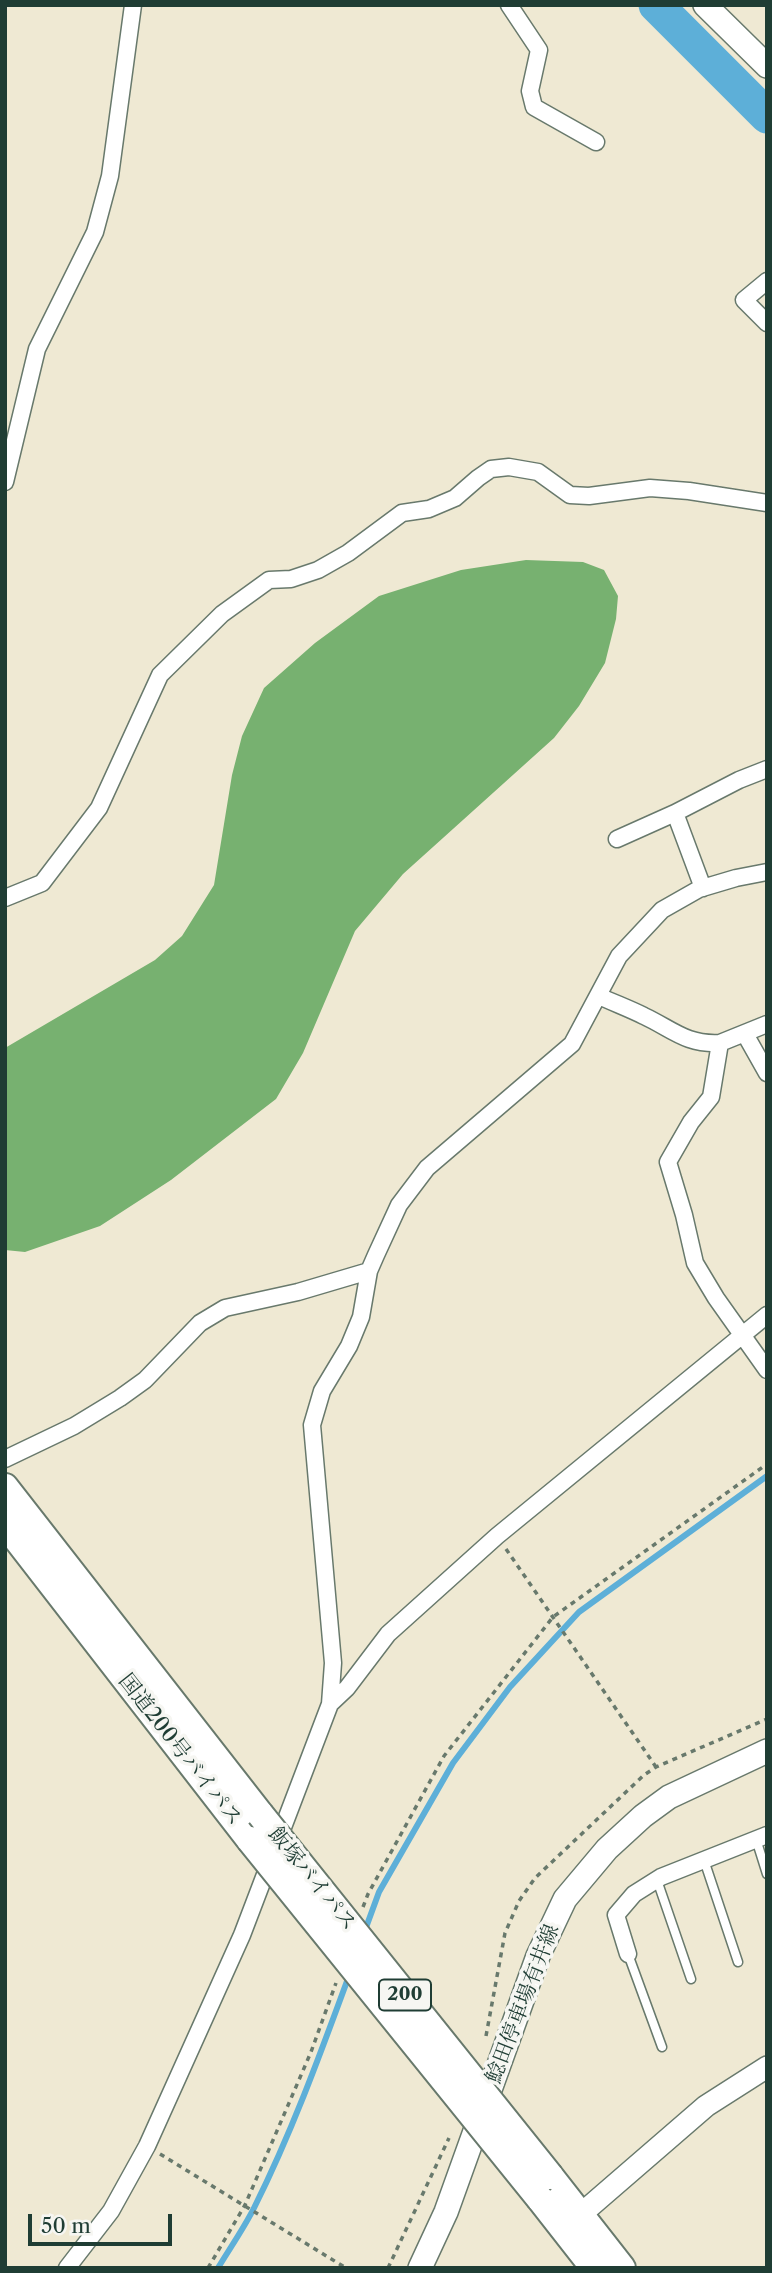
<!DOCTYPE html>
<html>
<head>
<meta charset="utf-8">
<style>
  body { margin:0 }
  #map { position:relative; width:772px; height:2273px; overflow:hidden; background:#efe9d3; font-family:"Libre Caslon Text",serif }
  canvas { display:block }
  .frame { position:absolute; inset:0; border:7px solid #1f3d34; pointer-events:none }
  .scale { position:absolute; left:28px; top:2214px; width:144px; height:32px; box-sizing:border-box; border:4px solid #1f3d34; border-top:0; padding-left:9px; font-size:21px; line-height:24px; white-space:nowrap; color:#1f3d34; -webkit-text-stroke:5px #f6f6f2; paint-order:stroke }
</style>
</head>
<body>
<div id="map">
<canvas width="772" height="2273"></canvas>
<div class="frame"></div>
<div class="scale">50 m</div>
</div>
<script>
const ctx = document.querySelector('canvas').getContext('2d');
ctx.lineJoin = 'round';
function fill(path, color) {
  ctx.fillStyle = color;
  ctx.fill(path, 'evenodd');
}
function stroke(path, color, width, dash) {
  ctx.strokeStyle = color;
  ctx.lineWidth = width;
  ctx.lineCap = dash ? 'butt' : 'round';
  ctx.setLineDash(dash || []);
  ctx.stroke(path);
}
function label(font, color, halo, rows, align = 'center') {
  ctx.font = font + ' "Libre Caslon Text","Noto Serif JP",serif';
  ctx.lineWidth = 7;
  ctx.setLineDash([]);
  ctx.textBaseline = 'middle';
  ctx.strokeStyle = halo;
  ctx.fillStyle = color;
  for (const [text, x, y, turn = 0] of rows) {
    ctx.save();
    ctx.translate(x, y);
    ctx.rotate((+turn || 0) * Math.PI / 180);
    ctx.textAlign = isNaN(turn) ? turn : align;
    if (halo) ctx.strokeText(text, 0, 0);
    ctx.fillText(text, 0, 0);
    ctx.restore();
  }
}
const forest = new Path2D(`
  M526,560l57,2 21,8 14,26 -2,23 -11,44 -26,43 -25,32 -151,136 -48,57 -52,122 -27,46 -105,81 -71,46 -75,26 -20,-2v-202l150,-88 27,-24 32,-51 18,-110 10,-39 22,-48 51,-45 64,-47 82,-26z`);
const stream = new Path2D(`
  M364,1933l15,-41 74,-129 57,-76 69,-75 188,-136
  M218,2268c12,-20 26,-40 36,-60 38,-76 67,-156 96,-235`);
const river = new Path2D(`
  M656,5l111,111`);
const path = new Path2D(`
  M506,1549l150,218
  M363,1907l5,-13 76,-138 109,-139 214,-153
  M486,2036l19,-103 14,-32 16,-23 109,-103 12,-8 111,-48
  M160,2154l186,114
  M208,2268l37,-63 66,-153 25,-69
  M388,2268l61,-130`);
const service = new Path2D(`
  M756,1839l11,35
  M704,1860l34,102
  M657,1880l34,99
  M628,1954l34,93`);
const minor = new Path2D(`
  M509,5l30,45 -9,41 4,16 62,35
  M767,281l-23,19 23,23
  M5,482l32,-133 58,-117 15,-56 23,-171
  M617,839l58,-26
  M703,888l-28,-75 64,-33 28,-11
  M5,898l37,-15 57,-75 61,-133 62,-61 47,-34 22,-1 27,-9 30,-17 54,-40 27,-4 26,-11 23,-20 13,-9 18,-2 29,5 32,23 19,1 61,-8 39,3 78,12
  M599,996c15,7 31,13 45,20 28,13 42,29 76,27
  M767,1024l-47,19 -9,54 -20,25 -23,40 16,53 11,48 21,35 51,72
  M745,1034l22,39
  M5,1459l69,-33 46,-28 25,-18 55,-57 25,-15 73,-16 71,-21
  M330,1704l17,-16 41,-54 109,-98 270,-221
  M628,1954l-12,-39 18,-21 27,-17 106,-42
  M67,2268l44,-57 36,-65 95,-211 88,-231 3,-41 -21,-238 10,-34 27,-45 12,-29 8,-46 7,-16 23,-50 28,-37 145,-124 47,-88 43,-46 37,-21 37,-11 31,-6`);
const tertiary = new Path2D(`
  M580,2215l126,-109 61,-39`);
const secondary = new Path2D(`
  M705,5l62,61
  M420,2268l26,-56 92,-256 27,-57 42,-50 36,-33 26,-19 98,-46`);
const trunk = new Path2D(`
  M5,1487l255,327
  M5,1524l245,316
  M550,2176l72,92
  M540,2199l54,69`);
const trunkBridge = new Path2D(`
  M260,1814l290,362
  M250,1840l290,359`);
const shields = [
  [405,1995,52]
];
const shieldNames = [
  ["200",405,1995]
];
const streetNames = [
  ["国道200号バイパス",180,1750,52],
  ["飯塚バイパス",312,1879,51],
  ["鯰田停車場有井線",523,2004,-69]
];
fill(forest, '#77b170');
stroke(stream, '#5dafd8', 6);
stroke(river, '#5dafd8', 35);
stroke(service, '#68796c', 11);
stroke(minor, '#68796c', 19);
stroke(tertiary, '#68796c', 24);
stroke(secondary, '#68796c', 26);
stroke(trunk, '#68796c', 30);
stroke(path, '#68796c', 3.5, [5, 5]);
stroke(service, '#fff', 8);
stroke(minor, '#fff', 16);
stroke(tertiary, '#fff', 21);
stroke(secondary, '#fff', 23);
stroke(trunk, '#fff', 26);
stroke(trunkBridge, '#68796c', 30, []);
stroke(trunkBridge, '#fff', 26);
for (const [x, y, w] of shields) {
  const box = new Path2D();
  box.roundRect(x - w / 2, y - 15.5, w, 31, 5);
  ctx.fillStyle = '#f6f6f2';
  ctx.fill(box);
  stroke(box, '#1f3d34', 2);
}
label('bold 19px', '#1f3d34', null, shieldNames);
label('21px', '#1f3d34', '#f6f6f2', streetNames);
</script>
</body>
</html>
